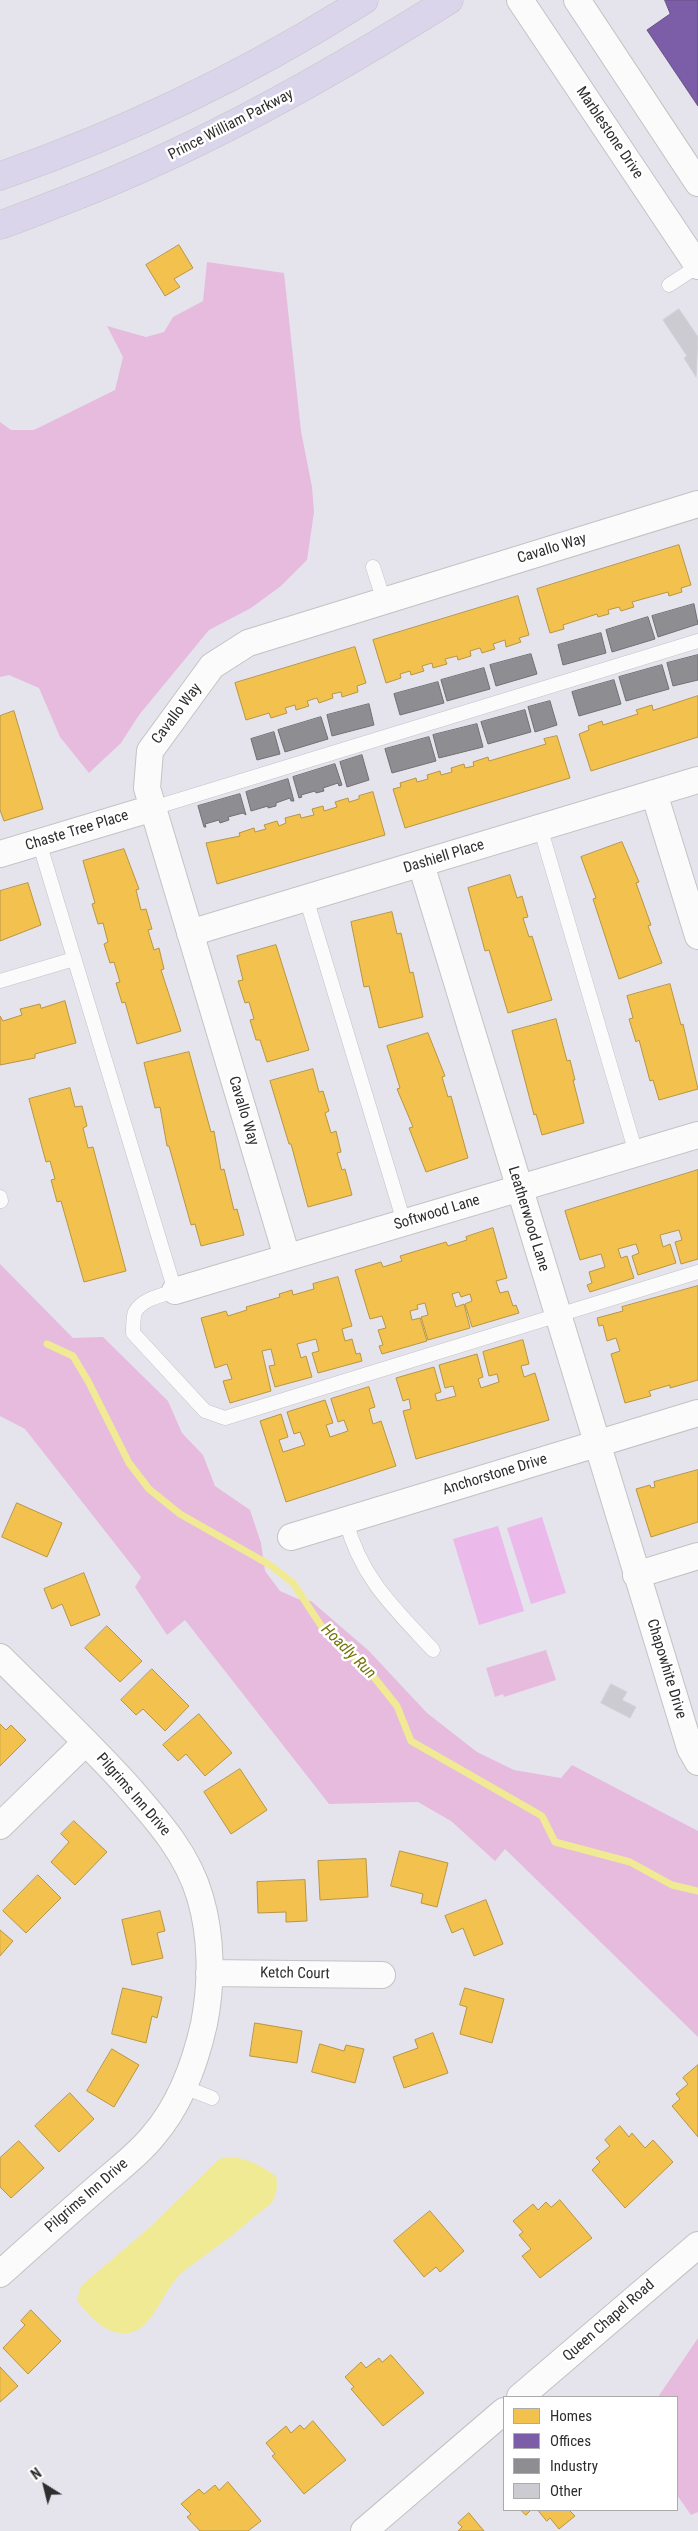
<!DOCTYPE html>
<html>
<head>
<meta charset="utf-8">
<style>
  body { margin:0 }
  #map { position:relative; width:698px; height:2531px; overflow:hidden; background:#e5e4ec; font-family:"Roboto Condensed",sans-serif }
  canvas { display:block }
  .legend { position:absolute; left:503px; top:2396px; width:175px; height:115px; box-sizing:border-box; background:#fff; border:1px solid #ababab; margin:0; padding:6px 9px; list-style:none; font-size:15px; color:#2e2e2e }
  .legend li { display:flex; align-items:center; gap:10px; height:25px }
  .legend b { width:25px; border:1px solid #ababab }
  .north { position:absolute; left:20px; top:2461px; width:50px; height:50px; -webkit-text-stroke:4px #fff; paint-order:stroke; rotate:324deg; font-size:14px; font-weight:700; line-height:20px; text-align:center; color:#2e2e2e }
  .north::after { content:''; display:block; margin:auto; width:18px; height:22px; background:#2e2e2e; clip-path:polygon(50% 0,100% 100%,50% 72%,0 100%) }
</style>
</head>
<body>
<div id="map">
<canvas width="698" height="2531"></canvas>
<ul class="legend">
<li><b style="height:14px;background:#f2c14e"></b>Homes</li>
<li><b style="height:14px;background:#7b5ea7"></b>Offices</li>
<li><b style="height:14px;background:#8d8d92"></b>Industry</li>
<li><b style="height:14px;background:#cccbd1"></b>Other</li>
</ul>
<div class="north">N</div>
</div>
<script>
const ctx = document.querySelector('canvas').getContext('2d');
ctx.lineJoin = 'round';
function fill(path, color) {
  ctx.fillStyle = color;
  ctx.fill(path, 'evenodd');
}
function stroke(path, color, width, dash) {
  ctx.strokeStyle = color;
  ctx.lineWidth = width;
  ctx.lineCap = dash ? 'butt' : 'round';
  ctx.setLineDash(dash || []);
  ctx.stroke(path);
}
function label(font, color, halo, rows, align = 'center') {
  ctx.font = font + ' "Roboto Condensed",sans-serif';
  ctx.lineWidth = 5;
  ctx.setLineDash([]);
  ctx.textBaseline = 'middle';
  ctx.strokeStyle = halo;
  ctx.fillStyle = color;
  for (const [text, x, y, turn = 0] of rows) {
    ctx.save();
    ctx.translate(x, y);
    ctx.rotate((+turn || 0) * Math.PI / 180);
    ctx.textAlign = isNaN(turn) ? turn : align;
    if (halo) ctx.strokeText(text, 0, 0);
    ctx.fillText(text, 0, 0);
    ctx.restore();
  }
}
const green = new Path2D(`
  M207,262l77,11 17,158 11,56 2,25 -7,48 -26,26 -30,22 -42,22 -70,85 -18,28 -32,30 -29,-36 -21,-49 -30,-13 -9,2v-255l11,8h23l81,-40 8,-33 -16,-31 39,11 18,-5 9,-15 30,-16z
  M0,1264l73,74 30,-1 65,64 14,32 21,22 12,31 35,24 11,33 4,28 15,20 18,8 13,2 58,50 58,62 50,39 37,18 47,8 11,-13 126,66v206l-193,-188 -10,12 -44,-40 -33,-19 -89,2 -144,-184 -18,15 -32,-48 6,-10 -116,-148 -25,-13z
  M546,1650l10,30 -52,17 -1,-3 -8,3 -9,-29z
  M698,2338v174l-7,3 -14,-20v-98h-19z`);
const pitch = new Path2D(`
  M542,1517l24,76 -35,11 -24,-76z
  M498,1526l26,85 -45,14 -26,-86z`);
const water = new Path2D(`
  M224,2157c20,-1 36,8 52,19 2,9 1,18 -4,26 -5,6 -13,10 -18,15 -22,20 -46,36 -70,54 -19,14 -29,54 -51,61 -24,7 -44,-15 -56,-32l4,-14 69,-59 67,-66z`);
const homes = new Path2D(`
  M179,245l14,23 -19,11 6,8 -15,9 -19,-31z
  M679,545l12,40 -10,3 1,4 -13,4 -1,-4 -36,10 2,5 -13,4 -2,-4 -11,3 1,4 -11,3 -1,-3 -34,11 1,4 -14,4 -13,-44z
  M518,596l11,39 -10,3 2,4 -15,5 -1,-7 -12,4 2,5 -13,4 -2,-5 -10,3 1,5 -13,4 -1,-4 -12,3 2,5 -14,4 -1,-5 -10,3 2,5 -13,4 -1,-4 -10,3 1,4 -15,5 -13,-43z
  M355,647l11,36 -9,3 1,6 -16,5 -1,-5 -9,2 1,4 -14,5 -2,-5 -10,3 2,5 -13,4 -1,-5 -10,3 2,5 -16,5 -2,-5 -23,7 -11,-37z
  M698,696v41l-107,34 -12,-37 10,-4 -1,-4 14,-5 1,4 35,-11 -2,-4 16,-5 1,5z
  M14,711l29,98 -39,12 -4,-11v-94z
  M557,736l13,42 -165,50 -12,-39 8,-2 -1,-4 16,-5 1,4 11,-3 -1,-4 13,-4 1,4 11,-3 -1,-4 13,-4 1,4 9,-2 -1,-4 15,-5 1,4 57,-17 -2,-5z
  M373,792l12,43 -168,49 -11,-41 34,-7 -1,-3 15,-5 1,4 11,-3 -2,-4 13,-4 2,5 7,-3 -1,-5 15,-4 1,4 13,-3 -2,-6 11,-3 1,5 13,-4 -2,-5 13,-4 1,4 10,-3v-3z
  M622,842l17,40 -3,1 15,42 -3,1 14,37 -43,16 -26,-80 3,-1 -15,-41z
  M124,849l15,40 -3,1 5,20 5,-1 6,20 -4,1 6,20 5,-2 5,21 -3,1 20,61 -44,13 -12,-42 -3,1 -6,-20 4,-1 -6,-20 -4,1 -6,-19 4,-2 -5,-19 -5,1 -6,-20 3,-1 -12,-42z
  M510,875l7,23 5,-2 6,21 -5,1 6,19 3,-1 20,64 -44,13 -19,-63 -4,1 -17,-63z
  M28,883l13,42 -41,16v-50z
  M392,912l5,22 4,-1 9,40 3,-1 10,45 -44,11 -10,-42 -5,1 -13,-65z
  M276,945l33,105 -42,12 -7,-22h-4l-6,-20 4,-1 -5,-17 -4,1 -7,-22 5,-1 -6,-24z
  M670,984l11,41 2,-1 15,65 -39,11 -6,-20 -3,1 -11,-41 -3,2 -7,-23 4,-1 -6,-22z
  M65,1001l11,42 -41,11v4l-35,7v-49l3,5 19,-6 -2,-6 20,-5 1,4z
  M556,1019l11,42 3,-1 5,20h-2l11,43 -42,12 -6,-21 -2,1 -22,-84z
  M428,1033l17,43 -3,1 6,20 3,-1 17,62 -42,14 -17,-44 4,-1 -16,-38 3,-1 -13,-42z
  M189,1052l22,80 3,-1 7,39 3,-1 10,41 3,-1 7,26 -43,11 -6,-22 -4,1 -22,-79h-2l-7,-39 -5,1 -11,-45z
  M313,1069l6,23 4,-1 6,20 -4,2 6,20 5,-2 5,21 -4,1 5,17 3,-1 7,26 -44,12 -17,-63h-2l-19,-63z
  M70,1088l5,19 7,-1 5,20 -4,2 5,20 5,-1 33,124 -42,11 -23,-81 -4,1 -6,-22 4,-1 -5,-18 -4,1 -17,-63z
  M698,1170v89l-17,5 -6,-22 7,-2 -3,-10 -19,5 3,12 7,-3 6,19 -38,12 -6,-19 7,-3 -3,-9 -18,5 3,9 6,-2 7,22 -44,14 -3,-7 5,-2 -3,-11 16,-5 -4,-13 -21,6 -15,-49z
  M493,1228l14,50 -11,3 4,12 8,-2 5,15 3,-1 3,8 -47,14 -7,-23 7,-3 -2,-7 -9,3 -2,-5 -7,2 4,13 8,-3 6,24 -42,12 -7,-23 7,-2 -3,-12 -8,2 1,4 -8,2 2,9 8,-2 7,23 -45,13 -3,-8 4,-1 -5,-15 8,-2 -4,-12 -12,3 -15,-49 26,-8 2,5 19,-6 -2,-5 46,-14 2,4 19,-6 -1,-3z
  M338,1277l14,49 -10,3 3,12 7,-2 4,15 4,-1 2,8 -44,12 -6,-20 7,-2 -3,-12 -19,5 4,14 5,-2 6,21 -37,10 -6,-21 6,-1 -4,-16 -9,2 9,40 -41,12 -7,-22 9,-2 -5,-15 -12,4 -14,-50 25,-7 2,5 19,-6 -1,-3 34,-10 -1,-3 13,-4 1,5 21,-6 -1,-5z
  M698,1286v94l-28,8v-3l-21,6 2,5 -26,7 -14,-49 9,-3 -4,-13 -9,3 -4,-16 -4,1 -2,-8 26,-7 -1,-4z
  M523,1340l6,24 -8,2 3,11 11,-4 14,47 -133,39 -13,-48 8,-2 -2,-10 -6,2 -7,-23 38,-11 7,25 -6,2 2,7 19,-5 -3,-10 -8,2 -6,-23 38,-11 6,23 -5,2 3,9 18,-6 -2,-8 -8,2 -6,-24z
  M369,1387l6,20 -6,2 4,15 8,-3 15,45 -110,36 -26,-81 21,-7 7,23 -9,3 4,12 22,-7 -5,-13 -6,2 -7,-22 38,-12 8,23 -7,2 4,12 18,-6 -4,-11 -6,2 -7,-23z
  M698,1470v52l-47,15 -15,-48 14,-4 1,3 4,-1 -1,-5z
  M17,1503l45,20 -15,34 -45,-20z
  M84,1573l16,42 -29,11 -9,-22 -10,5 -8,-20z
  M107,1626l35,35 -22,21 -35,-34z
  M152,1669l37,37 -24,25 -22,-22 -7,6 -15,-15z
  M199,1714l33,39 -27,23 -19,-22 -8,7 -15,-16z
  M0,1724l6,6 5,-5 15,15 -26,26z
  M240,1769l27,41 -36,24 -27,-42z
  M74,1821l33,31 -32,33 -24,-23 18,-20 -8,-8z
  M400,1851l48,12 -11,44 -16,-4 2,-9 -32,-8z
  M366,1859l2,38 -48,3 -2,-39z
  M38,1875l23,23 -35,35 -23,-22z
  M305,1880l2,41 -21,1v-10l-28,1 -1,-31z
  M486,1900l17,44 -29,12 -11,-28 -11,5 -7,-17z
  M160,1911l5,20 -8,2 6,25 -31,7 -10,-45z
  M0,1930l13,11 -13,15z
  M123,1988l39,9 -5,21 -5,-2 -6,27 -34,-9z
  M465,1988l39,11 -12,44 -32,-9 7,-27 -7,-2z
  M255,2023l47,8 -5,32 -47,-7z
  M433,2033l15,40 -44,15 -11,-31 25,-9 -3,-8z
  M320,2044l24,7 2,-6 18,4 -9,34 -43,-11z
  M112,2049l27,16 -25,42 -27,-16z
  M698,2065v72l-26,-31 8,-7 -4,-5 12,-10 -5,-6z
  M70,2093l24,26 -35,33 -24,-26z
  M620,2126l9,11 3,-4 13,15 8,-8 20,22 -48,46 -33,-38 8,-8 -4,-4 14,-12 -5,-6z
  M19,2141l25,27 -33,30 -11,-11v-29z
  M560,2200l32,38 -52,40 -18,-22 9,-7 -12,-14 4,-3 -10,-11 20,-17 5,6 8,-8 5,5z
  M430,2211l34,40 -24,21 -4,-5 -12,10 -30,-36z
  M31,2310l30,31 -33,33 -25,-26 22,-23 -4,-4z
  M391,2355l33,38 -41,33 -32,-37 3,-2 -9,-10 16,-15 5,6 13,-10 3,4z
  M0,2367l18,19 -18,16z
  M313,2421l33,39 -42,34 -32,-38 3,-2 -9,-11 20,-17 5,7 9,-8 4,4z
  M228,2482l33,39 -13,10h-48l-13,-14 4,-3 -10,-10 18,-15 5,5 11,-9 4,5z
  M521,2510h10l-5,5z
  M538,2510h31l6,6 -16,13 -9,-11 -3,3z
  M469,2513l15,18h-26l4,-4 -4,-4z`);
const offices = new Path2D(`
  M665,0h33v106l-51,-76 23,-16z`);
const industry = new Path2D(`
  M694,604l4,20 -40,13 -6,-21z
  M648,617l7,22 -43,13 -6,-22z
  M601,633l5,20 -43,12 -5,-20z
  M531,654l6,20 -41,12 -6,-21z
  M698,655v25l-25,6 -6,-23z
  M662,665l7,24 -43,12 -7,-24z
  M484,668l6,21 -43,12 -6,-21z
  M614,680l7,24 -42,12 -7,-24z
  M438,682l6,21 -44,12 -6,-21z
  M550,701l7,24 -22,7 -7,-25z
  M369,704l5,21 -42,11 -5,-21z
  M525,710l6,22 -43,12 -7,-22z
  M321,717l7,22 -43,13 -7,-22z
  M477,724l6,23 -44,11 -6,-23z
  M274,732l6,22 -23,6 -6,-21z
  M429,737l7,24 -44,12 -7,-24z
  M362,755l7,25 -22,7 -7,-25z
  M335,764l7,21 -3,1 -1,-3 -15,5 1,3 -8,2 -1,-2 -14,4 1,2 -3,1 -6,-21z
  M288,779l6,22h-3l-1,-3 -14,5v3l-8,2v-2l-17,5 -5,-19z
  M240,794l6,21 -3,-2 -15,4 1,3 -9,3 -1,-3 -14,4 1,3h-2l-6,-21z`);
const stream = new Path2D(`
  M47,1344l26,12 15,25 41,82 20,26 31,25 90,51 23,18 29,44 51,49 24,30 14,35 131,75 13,26 75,20 42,23 26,6`);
const building = new Path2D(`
  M679,309l19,28 -2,40 -12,-19 3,-2 -24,-36z
  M611,1684l16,8 -5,8 14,7 -6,11 -29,-15z`);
const service = new Path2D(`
  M669,285l29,-19
  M373,567l11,34
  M153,808l545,-167
  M540,827l96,326
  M39,842l136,449c-13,4 -33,8 -40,21 -2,6 -2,15 -2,21l72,78 20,7 473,-146
  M306,898l98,324
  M0,981l74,-22
  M0,1197l1,4
  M346,1521c15,57 48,87 87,129
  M184,2087l28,11`);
const minor = new Path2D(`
  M520,0l178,266
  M577,0l121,183
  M654,793l44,143
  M0,854l153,-46
  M421,864l269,884 8,14
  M190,933l508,-153
  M287,1257l-140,-469 3,-37 62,-85 36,-23 450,-139
  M175,1291l523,-156
  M291,1537l407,-124
  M636,1575l62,-19
  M0,1657c44,44 90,87 131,133 28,32 57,65 69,107 12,40 12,86 4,127 -9,40 -24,81 -51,112 -15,19 -36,34 -54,50 -33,29 -66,58 -99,88
  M0,1826l86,-84
  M209,1973l173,2
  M520,2397l178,-152
  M364,2531l140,-120`);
const trunk = new Path2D(`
  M0,176c127,-44 251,-104 364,-176
  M0,225c24,-8 47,-18 71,-27 133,-52 257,-122 378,-198`);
const streetNames = [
  ["Prince William Parkway",231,125,-27],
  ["Marblestone Drive",609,133,56],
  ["Cavallo Way",552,549,-17],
  ["Cavallo Way",177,714,-53],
  ["Chaste Tree Place",77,831,-17],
  ["Dashiell Place",444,857,-17],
  ["Cavallo Way",243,1111,73],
  ["Softwood Lane",437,1213,-17],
  ["Leatherwood Lane",528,1219,73],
  ["Anchorstone Drive",495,1475,-17],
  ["Chapowhite Drive",666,1669,73],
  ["Pilgrims Inn Drive",133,1795,49],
  ["Ketch Court",295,1974,1],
  ["Pilgrims Inn Drive",87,2196,-41],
  ["Queen Chapel Road",609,2321,-41]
];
const waterNames = [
  ["Hoadly Run",348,1652,45]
];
fill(green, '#e7bbdd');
fill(pitch, '#ebb9ea');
fill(water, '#f1ea94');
fill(homes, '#f2c14e');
stroke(homes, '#b79544', 1);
fill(offices, '#7b5ea7');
stroke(offices, '#645083', 1);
fill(industry, '#8d8d92');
stroke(industry, '#707074', 1);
stroke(stream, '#f1ea94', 7);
fill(building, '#cccbd1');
stroke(building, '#d1d0d7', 1);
stroke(service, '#c3c3c4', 15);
stroke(minor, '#c3c3c4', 28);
stroke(trunk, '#c4c4c6', 29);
stroke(service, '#fbfbfc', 14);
stroke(minor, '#fbfbfc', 26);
stroke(trunk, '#dad5ea', 28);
label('15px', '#2e2e2e', '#fff', streetNames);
label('italic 16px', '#747409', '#fff', waterNames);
</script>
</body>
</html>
